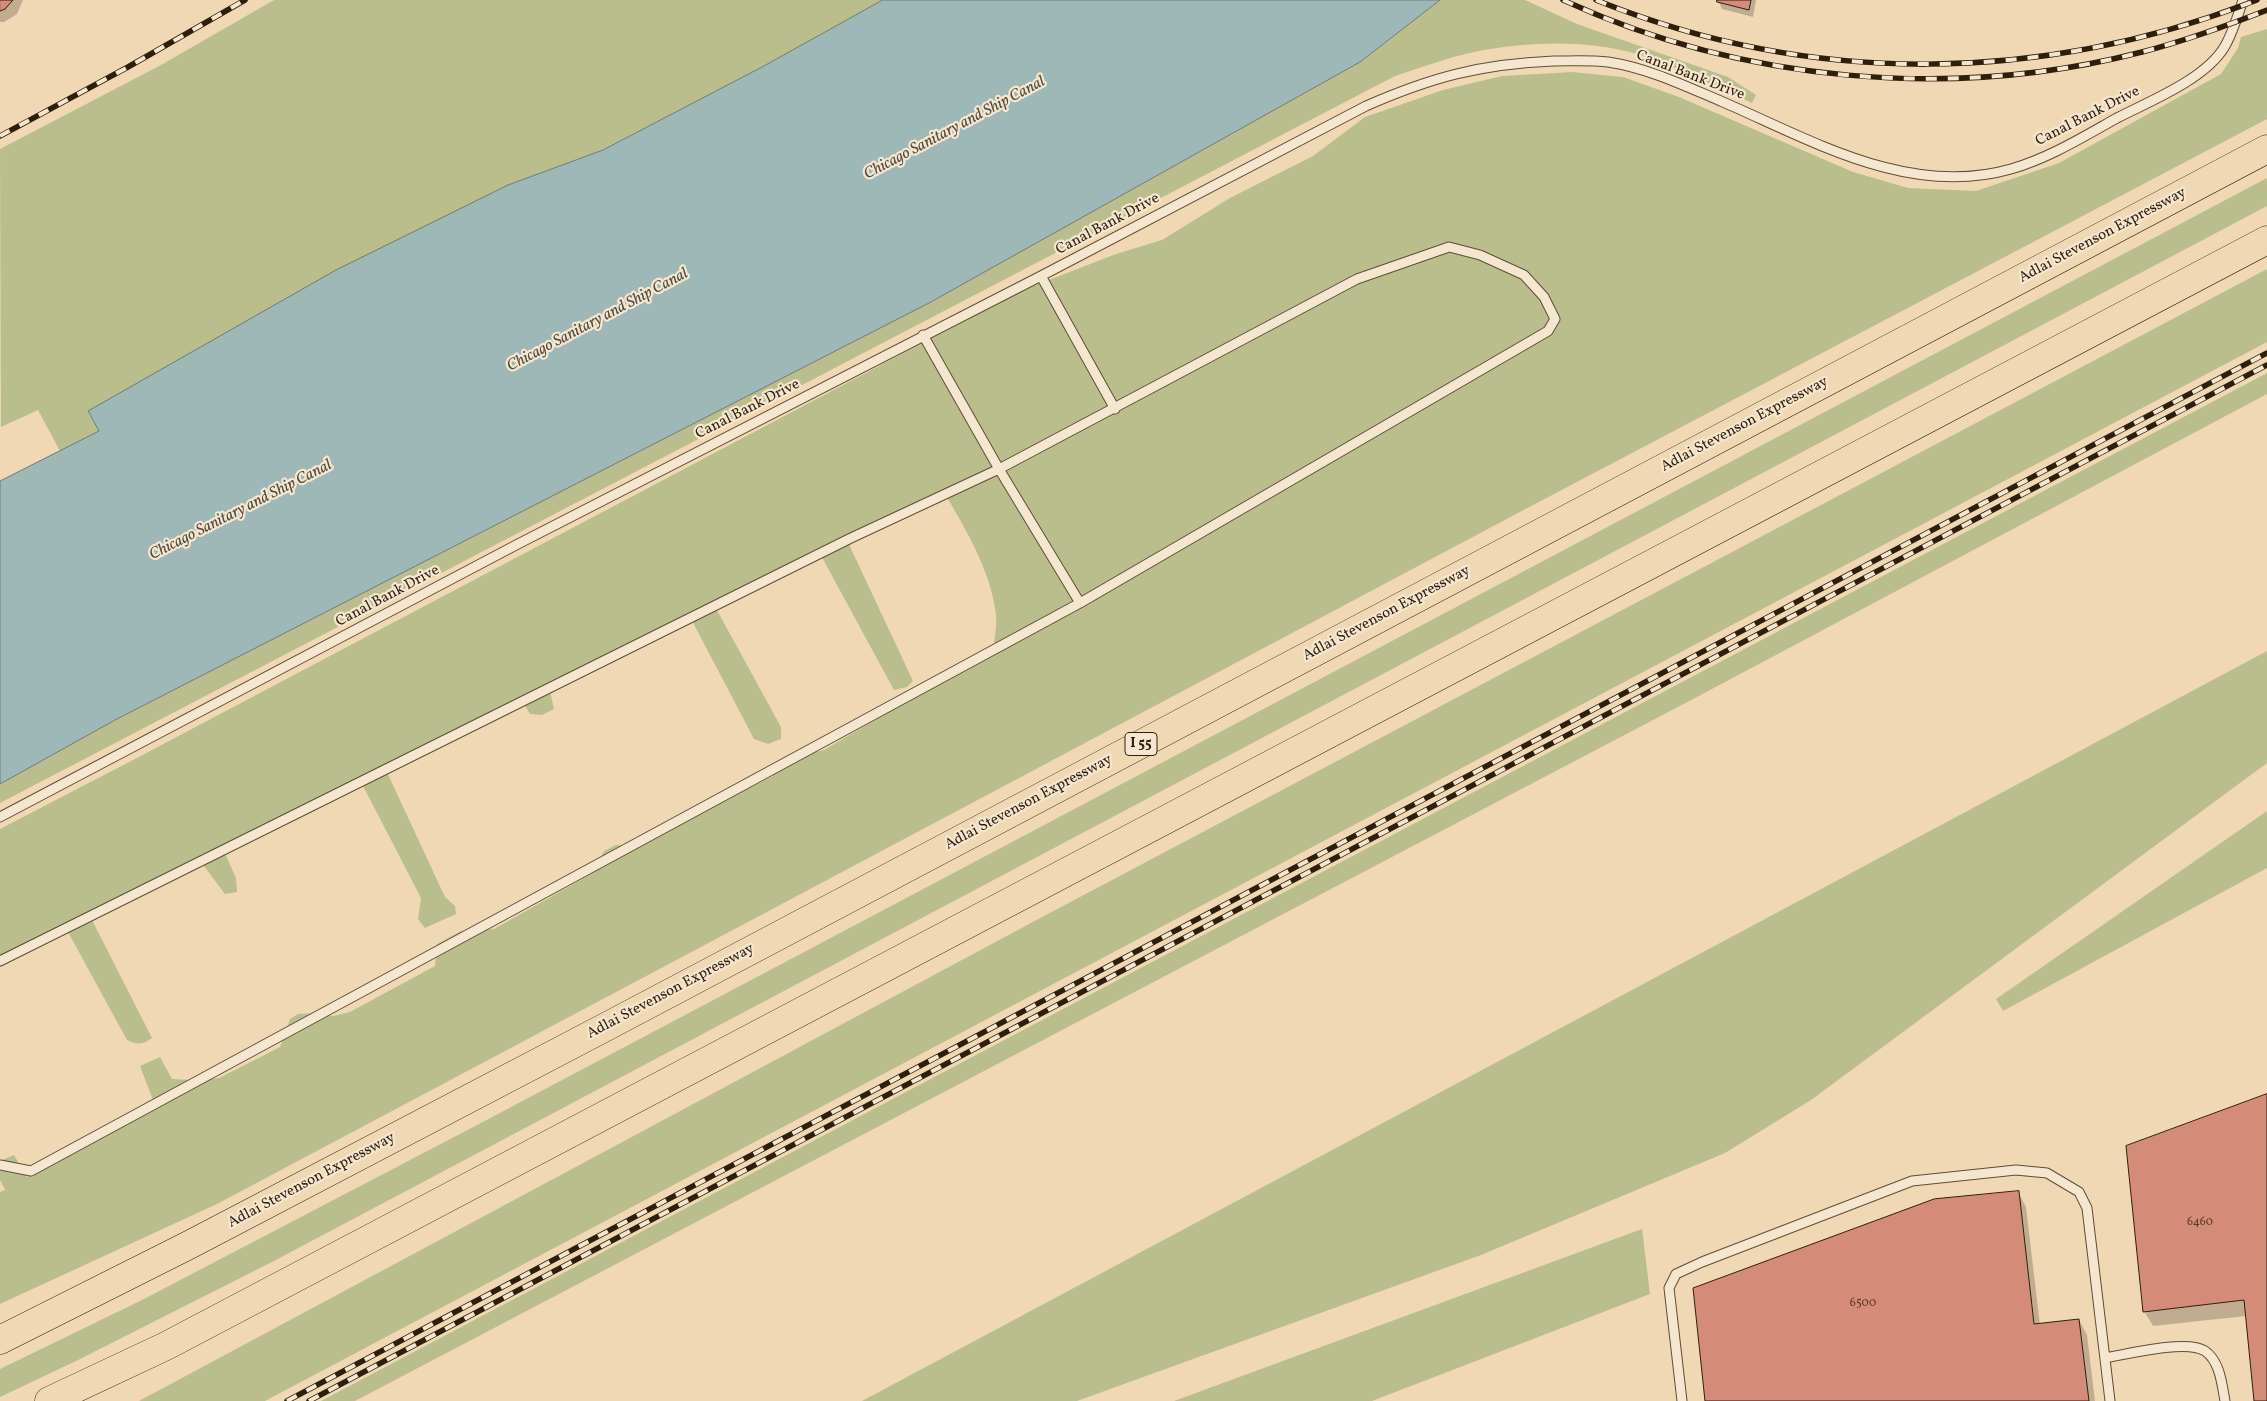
<!DOCTYPE html>
<html>
<head>
<meta charset="utf-8">
<style>
  body { margin:0 }
  canvas { display:block; background:#f0d8b5 }
</style>
</head>
<body>
<canvas width="2267" height="1401"></canvas>
<script>
const ctx = document.querySelector('canvas').getContext('2d');
ctx.lineJoin = 'round';
function fill(path, color) {
  ctx.fillStyle = color;
  ctx.fill(path, 'evenodd');
}
function stroke(path, color, width, dash) {
  ctx.strokeStyle = color;
  ctx.lineWidth = width;
  ctx.lineCap = dash ? 'butt' : 'round';
  ctx.setLineDash(dash || []);
  ctx.stroke(path);
}
function label(font, color, halo, rows, align = 'center') {
  ctx.font = font + ' Vollkorn,serif';
  ctx.lineWidth = 4.5;
  ctx.setLineDash([]);
  ctx.textBaseline = 'middle';
  ctx.strokeStyle = halo;
  ctx.fillStyle = color;
  for (const [text, x, y, turn = 0] of rows) {
    ctx.save();
    ctx.translate(x, y);
    ctx.rotate((+turn || 0) * Math.PI / 180);
    ctx.textAlign = isNaN(turn) ? turn : align;
    if (halo) ctx.strokeText(text, 0, 0);
    ctx.fillText(text, 0, 0);
    ctx.restore();
  }
}
const green = new Path2D(`
  M274,0h609l-121,67 -159,83 -95,35 -420,227 11,19 -39,20 -22,-41 -37,17 -1,-278 161,-84z
  M1440,0h85l52,24 151,53 28,18 -4,8c-34,-15 -67,-32 -101,-44 -49,-19 -110,-18 -161,-10 -33,5 -64,17 -95,27l-1395,727v-19l115,-64 814,-417 431,-241z
  M2267,29v90l-749,394 -1301,691 -217,100v-112l5,-2 -5,-10v-19l14,-6 13,22 129,-69 -16,-42 20,-9 12,22 20,1 27,-2 61,-31 10,-28 8,-5 17,-1 18,3 17,-4 85,-46 2,-22 24,-13 33,-2 99,-56 11,-22 12,-6 21,1 136,-70c9,-32 28,-19 51,-26l73,-43 96,-53c1,-12 4,-26 3,-39 -5,-44 -30,-85 -52,-123l-98,46 67,143 -6,6 -13,3 -76,-140 -105,53 68,124v12l-13,5 -14,-5 -65,-124 -140,72 5,22 -12,6 -12,-1 -10,-17 -135,71 60,129 10,9 1,8 -31,14 -7,-9 3,-21 -61,-118 -137,69 13,29 1,14 -12,2 -24,-32 -109,58 60,118c-9,7 -16,7 -25,2l-59,-108 -68,35v-138l133,-69 890,-470 93,-36 46,-14 68,-42 83,-42 52,-39 78,-27 59,-14 70,-4 51,5 56,20 174,75 55,16 68,3 83,-28 162,-89 17,-26 3,-11z
  M2267,178v28l-1997,1057 -192,97 -78,37v-28l142,-69 337,-176z
  M2267,269v73l-2002,1059h-126l905,-485z
  M2267,373v21l-572,304 -1340,703h-34z
  M2267,651v112l-456,337 -86,53 -244,102 -404,146h-215z
  M2267,811v57l-264,143 -7,-12z
  M1642,1229l8,65 -278,107h-198z`);
const water = new Path2D(`
  M883,0h557l-80,62 -431,241 -814,417 -115,64v-303l99,-50 -11,-20 248,-141 172,-85 95,-35 159,-83z`);
const shadow = new Path2D(`
  M0,0h23l-6,14 -13,8h-4z
  M1718,0h38l-3,17 -31,-8z
  M2267,1095v306h-12l-9,-85 -93,10 -9,-15z
  M2018,1192l8,15 14,118 39,-5 8,15 8,66h-389z`);
const building = new Path2D(`
  M0,0h13l-8,9 -5,2z
  M1717,0h34l-2,10 -32,-8z
  M2267,1094v307h-13l-10,-101 -101,12 -17,-166z
  M2019,1191l15,133 45,-5 10,82h-384l-12,-113 241,-89z`);
const lane = new Path2D(`
  M1041,276l74,133
  M923,335l76,134 81,134
  M0,817l518,-273 523,-268 325,-170c66,-29 115,-42 188,-45 18,0 36,-1 54,1 40,6 77,24 115,40 90,39 187,96 288,67 38,-11 72,-32 106,-51 33,-17 89,-39 108,-72 8,-14 13,-31 18,-46
  M0,961l851,-423 148,-69 358,-190 92,-32 31,8 44,20 20,22 11,22 -7,12 -468,272 -1049,568 -31,-6
  M2105,1358c22,-4 82,-19 100,-7 15,10 17,34 20,50
  M1682,1401l-13,-113 7,-14 26,-12 210,-81 104,-11 31,3 32,19 8,16 23,193`);
const highway = new Path2D(`
  M0,1340l189,-95 411,-215 1667,-881
  M49,1401l117,-55 2101,-1106`);
const rail = new Path2D(`
  M1563,0c178,82 389,101 579,52 42,-11 84,-26 125,-42
  M1596,0c215,87 446,84 661,0
  M0,136l128,-69 117,-67
  M287,1401l1980,-1048
  M309,1401l1958,-1036`);
const numberNames = [
  ["6460",2200,1223],
  ["6500",1863,1304]
];
const shields = [
  [1141,744,32]
];
const shieldNames = [
  ["I 55",1141,744]
];
const streetNames = [
  ["Canal Bank Drive",1690,76,21],
  ["Canal Bank Drive",2088,117,-27],
  ["Canal Bank Drive",1108,225,-28],
  ["Adlai Stevenson Expressway",2103,236,-28],
  ["Canal Bank Drive",748,410,-27],
  ["Adlai Stevenson Expressway",1745,425,-28],
  ["Canal Bank Drive",388,597,-28],
  ["Adlai Stevenson Expressway",1387,614,-28],
  ["Adlai Stevenson Expressway",1029,803,-28],
  ["Adlai Stevenson Expressway",671,992,-28],
  ["Adlai Stevenson Expressway",312,1181,-28]
];
const waterNames = [
  ["Chicago Sanitary and Ship Canal",955,129,-28],
  ["Chicago Sanitary and Ship Canal",598,321,-28],
  ["Chicago Sanitary and Ship Canal",241,511,-27]
];
fill(green, '#babe8d');
fill(water, '#9db8b6');
stroke(water, '#717b72', 1);
fill(shadow, '#0003');
fill(building, '#d48b78');
stroke(building, '#2e1f0d', 1);
stroke(lane, '#5e4d37', 11);
stroke(highway, '#2e1f0d', 29);
stroke(lane, '#f5e6cf', 9);
stroke(highway, '#f0d8b5', 28);
stroke(rail, '#2e1f0d', 5.5);
stroke(rail, '#f5e6cf', 4, [11]);
label('12px', '#583a28', null, numberNames);
for (const [x, y, w] of shields) {
  const box = new Path2D();
  box.roundRect(x - w / 2, y - 11.5, w, 23, 4);
  ctx.fillStyle = '#f5e6cf';
  ctx.fill(box);
  stroke(box, '#2e1f0d', 1);
}
label('bold 14px', '#2e1f0d', null, shieldNames);
label('15px', '#2e1f0d', '#f5e6cf', streetNames);
label('italic 16px', '#4f4d40', '#f5e6cf', waterNames);
</script>
</body>
</html>
